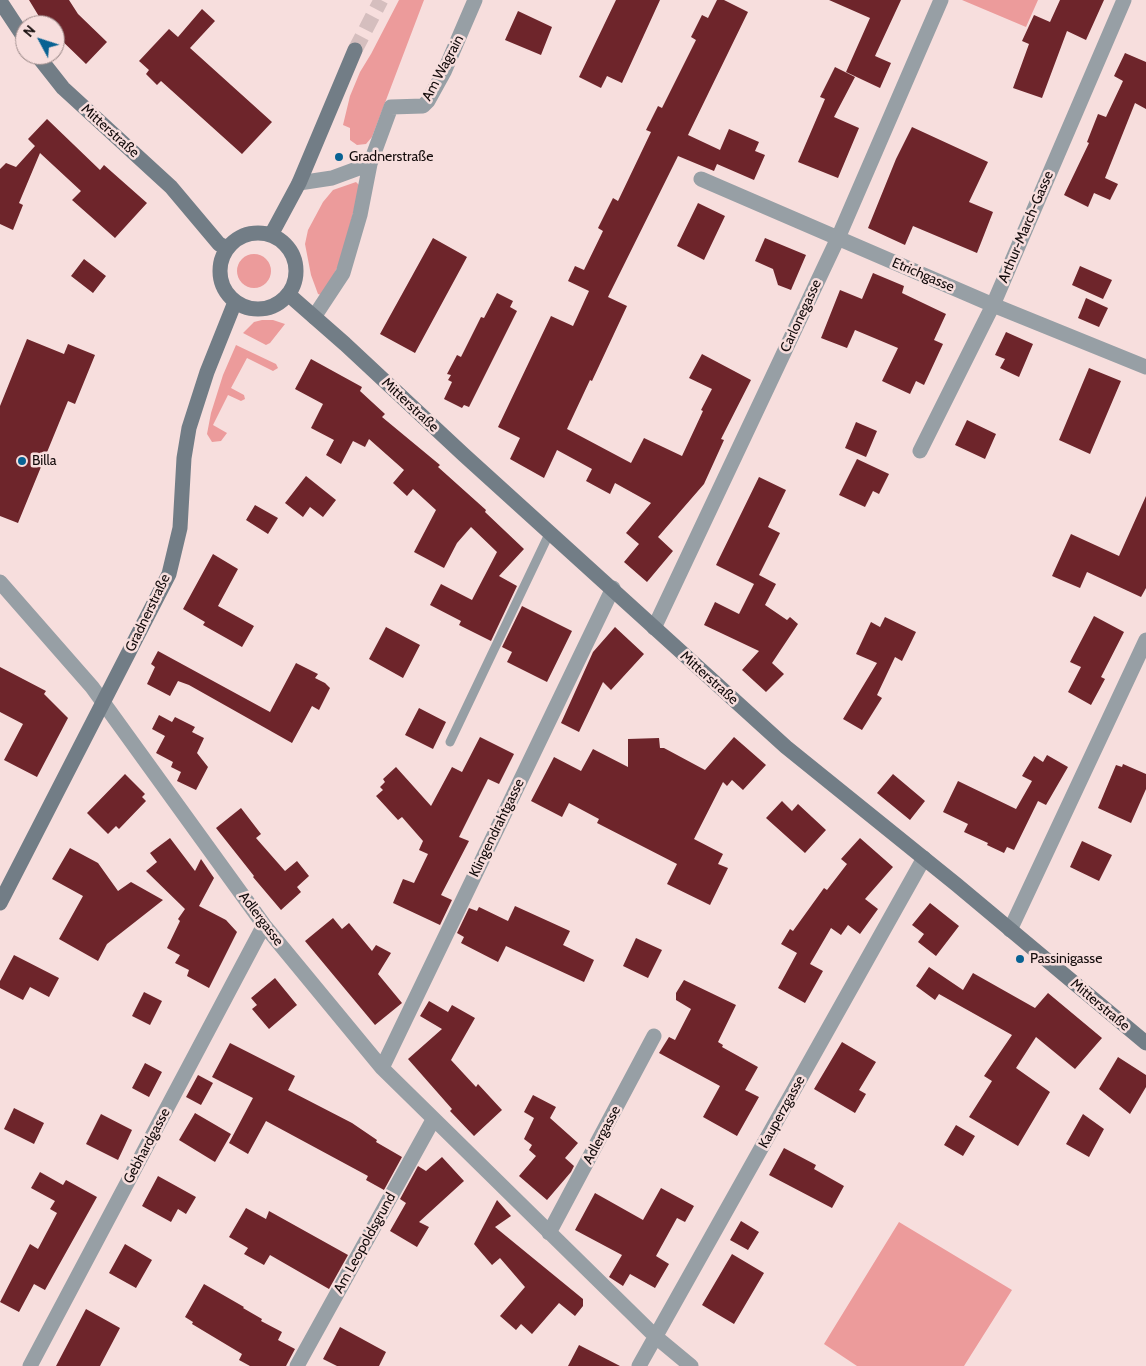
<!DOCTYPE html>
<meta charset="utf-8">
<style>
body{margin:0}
#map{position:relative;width:1146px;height:1366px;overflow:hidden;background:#f7dedd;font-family:Cabin,sans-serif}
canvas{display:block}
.north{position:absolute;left:15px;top:15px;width:50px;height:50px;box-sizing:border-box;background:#f7dedd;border:1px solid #9c8a89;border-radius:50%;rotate:310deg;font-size:14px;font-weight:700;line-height:20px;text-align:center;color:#130b0b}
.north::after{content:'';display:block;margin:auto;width:18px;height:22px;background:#086293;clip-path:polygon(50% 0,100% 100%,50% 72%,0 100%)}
</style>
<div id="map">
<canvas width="1146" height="1366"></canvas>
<div class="north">N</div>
</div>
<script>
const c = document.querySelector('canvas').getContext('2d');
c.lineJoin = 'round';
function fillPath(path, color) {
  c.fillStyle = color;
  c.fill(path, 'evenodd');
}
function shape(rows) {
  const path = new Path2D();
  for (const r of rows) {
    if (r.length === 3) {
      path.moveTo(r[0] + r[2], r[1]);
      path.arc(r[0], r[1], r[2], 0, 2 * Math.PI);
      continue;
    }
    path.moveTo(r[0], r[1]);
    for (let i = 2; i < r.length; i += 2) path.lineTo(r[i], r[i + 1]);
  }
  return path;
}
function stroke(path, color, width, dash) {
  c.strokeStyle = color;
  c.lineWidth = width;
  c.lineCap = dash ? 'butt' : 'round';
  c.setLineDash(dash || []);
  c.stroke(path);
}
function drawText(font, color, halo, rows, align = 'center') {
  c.font = font + ' Cabin,sans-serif';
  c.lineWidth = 5;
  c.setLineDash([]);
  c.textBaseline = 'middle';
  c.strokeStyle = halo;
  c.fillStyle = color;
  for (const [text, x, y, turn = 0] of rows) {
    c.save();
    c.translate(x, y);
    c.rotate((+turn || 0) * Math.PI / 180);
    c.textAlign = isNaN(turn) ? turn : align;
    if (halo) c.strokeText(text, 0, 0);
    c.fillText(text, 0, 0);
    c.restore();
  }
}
const green = shape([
 [399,0,424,0,372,137,366,144,357,145,350,140,350,128,343,125,350,96,360,72,371,54],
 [962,0,1038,0,1026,27],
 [356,182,360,186,341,260,329,284,321,295,318,294,311,275,305,244,308,230,323,202,333,190],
 [254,271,17],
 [262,320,273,320,285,324,270,343,266,345,243,333,254,322],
 [236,345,276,364,278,368,273,371,247,358,231,388,244,395,245,399,241,401,228,395,213,425,227,433,221,441,212,442,207,434,211,413,223,375],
 [899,1222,1012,1290,964,1366,857,1366,824,1344]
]);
const building = shape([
 [29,0,69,0,78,14,107,42,86,64,55,34,55,25,45,25,43,23],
 [616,0,660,0,622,83,607,76,601,88,579,77],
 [717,0,724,0,748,12,688,135,720,150,729,129,759,142,755,151,765,155,754,180,717,164,714,171,678,156,608,297,627,306,592,381,590,380,567,429,631,463,644,438,682,456,703,411,701,410,712,389,689,378,702,354,751,380,721,439,724,440,704,484,658,537,673,551,647,582,624,562,639,544,626,533,651,503,615,483,610,494,586,481,592,469,557,450,544,478,510,459,520,438,498,427,551,316,573,326,589,291,568,281,575,266,584,270,603,231,598,228,613,198,618,201,651,132,646,130,658,106,662,108,696,40,691,37,702,15,708,18],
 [829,0,901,0,875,56,891,63,880,88,846,72,870,18],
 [1060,0,1104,0,1086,40,1067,31,1042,98,1013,88,1029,44,1022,41,1034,15,1050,22],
 [202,9,215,21,190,48,272,122,242,154,161,81,157,85,146,74,149,70,139,61,169,29,178,37],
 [518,11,552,27,541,55,505,40],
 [1125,53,1146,62,1146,109,1135,103,1105,178,1118,184,1110,200,1094,193,1088,207,1064,195,1089,143,1087,142,1098,114,1106,117,1123,81,1114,76],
 [835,67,855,77,834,117,859,128,838,178,798,162,825,99,820,97],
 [47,119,100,170,104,165,147,203,115,238,72,200,81,191,40,153,19,203,23,205,13,230,0,224,0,169,6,163,16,167,35,146,28,139],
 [912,127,988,162,969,202,993,212,977,253,913,226,905,245,868,228,896,159],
 [698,203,725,216,704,260,677,246],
 [433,238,467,257,415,353,380,334],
 [765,238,806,255,791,290,778,285,773,269,755,261],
 [84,259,106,276,93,293,71,276],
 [1080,266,1112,280,1103,299,1072,285],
 [873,273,904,286,902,293,946,314,934,340,943,344,924,385,916,381,910,394,882,381,898,348,855,330,847,348,821,338,840,290,862,299],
 [497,293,513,301,510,307,517,311,469,407,464,405,462,408,444,399,452,382,448,380,451,375,447,374,457,355,461,357,481,317,484,318],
 [1086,298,1108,308,1099,327,1078,318],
 [1006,332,1033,344,1019,377,1000,368,1005,359,995,355],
 [27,339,64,354,68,344,95,355,75,404,68,401,18,523,0,516,0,406],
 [311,359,362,387,360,391,385,414,382,417,440,465,438,467,486,510,485,512,524,549,499,576,517,586,491,641,459,625,461,621,430,605,441,584,472,600,497,552,471,527,457,543,444,568,414,552,436,510,413,489,407,496,393,483,404,470,369,439,365,447,353,441,341,464,326,455,334,440,311,428,323,404,295,389],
 [1089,368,1121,381,1090,454,1059,440],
 [967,420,996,434,985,459,955,445],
 [856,422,877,431,866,457,845,448],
 [857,459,889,474,879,494,873,491,865,507,839,495],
 [306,476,336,500,323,517,310,507,303,517,285,503],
 [759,477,786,490,768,527,780,533,759,575,776,584,765,605,787,620,790,617,798,624,772,663,784,674,766,692,742,670,759,651,704,625,715,602,739,614,754,584,716,565],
 [1146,496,1146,588,1141,597,1087,572,1080,588,1052,576,1071,534,1119,556],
 [255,505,278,518,268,534,246,520],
 [213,554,238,569,218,606,254,626,242,647,203,625,205,622,183,609],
 [522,606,572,631,547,682,507,662,512,652,502,647],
 [1094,616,1124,632,1101,677,1105,679,1091,705,1068,692,1081,667,1070,662],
 [885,617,916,632,902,661,895,657,877,695,882,698,862,730,843,719,877,663,856,654,871,622,880,627],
 [386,627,420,645,403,678,369,659],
 [615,627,644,654,611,690,603,682,579,732,561,723,593,652],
 [158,651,270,712,296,663,318,674,315,678,325,683,330,688,319,710,312,706,292,743,189,685,178,681,170,696,147,684,155,667,151,664],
 [0,667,46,691,44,694,68,718,37,777,4,760,23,724,0,712],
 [419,708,446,722,433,749,405,735],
 [159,715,172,722,175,717,195,727,192,732,204,738,197,753,208,767,196,790,177,781,181,772,171,767,173,762,156,753,165,736,152,729],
 [480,737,514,754,499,784,488,779,459,837,469,841,441,895,452,900,440,925,393,903,403,879,414,883,428,854,419,850,423,841,402,817,398,820,376,796,383,790,380,787,385,782,383,779,396,767,431,806,452,767,462,772],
 [734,737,766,765,743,790,732,780,727,786,723,782,694,839,723,854,718,864,728,868,710,905,667,884,677,864,597,823,599,819,569,803,562,817,531,801,554,757,581,771,593,749,628,767,628,739,659,738,660,748,664,748,705,770],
 [1047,755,1068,767,1046,805,1038,801,1014,850,1007,847,1004,853,987,845,988,843,964,832,968,824,943,812,958,781,1016,809,1032,781,1022,776,1034,756,1043,762],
 [1123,764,1146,774,1146,789,1131,823,1098,808,1116,765,1122,767],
 [125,774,145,794,142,797,146,801,119,829,116,826,108,834,87,813],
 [893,774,925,801,910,820,877,793],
 [782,801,792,811,798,804,826,830,805,853,766,818],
 [241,808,261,834,256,838,285,871,297,861,309,876,297,887,301,892,281,910,253,877,254,876,216,828],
 [170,838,195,871,201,859,214,878,199,906,226,920,237,932,209,988,187,976,189,970,175,963,180,955,167,948,180,921,178,919,185,909,146,871,157,862,150,853],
 [860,838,893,867,865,899,878,909,860,934,848,925,841,935,831,928,810,964,823,971,805,1003,778,988,797,953,781,944,790,929,793,931,824,888,827,890,847,864,841,859],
 [1082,841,1112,855,1099,881,1070,867],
 [70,848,98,863,118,891,131,882,163,900,107,944,98,961,59,939,83,896,52,879],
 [930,903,959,926,936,956,918,942,924,934,912,925],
 [515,906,570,931,563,945,594,960,584,982,506,946,498,962,461,943,464,937,457,933,469,908,477,911,479,907,508,921],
 [333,918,342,929,349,923,372,951,376,945,391,953,378,974,402,1003,375,1025,305,941],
 [636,938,662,950,648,978,623,966],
 [14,955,59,978,49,997,30,987,23,1000,0,988,0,981],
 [929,967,963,990,973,973,1035,1008,1048,993,1102,1038,1075,1069,1036,1037,1016,1068,1050,1092,1018,1146,969,1117,992,1081,984,1076,1012,1035,939,994,935,1000,916,986],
 [275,978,297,1005,269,1029,252,1009,257,1005,251,998],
 [684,980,736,1005,718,1042,723,1045,722,1047,758,1067,745,1090,759,1097,737,1136,703,1117,720,1086,659,1053,669,1037,675,1040,691,1009,676,1000,676,993],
 [144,992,162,1001,150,1025,132,1016],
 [429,1001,448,1012,452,1005,475,1018,451,1060,476,1087,478,1084,502,1110,474,1136,450,1111,452,1109,408,1059,442,1029,420,1016],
 [842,1042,876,1062,859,1090,866,1094,855,1113,814,1089],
 [230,1043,295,1076,288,1090,352,1123,377,1140,376,1142,402,1157,384,1190,366,1180,368,1176,266,1121,248,1154,229,1143,253,1098,212,1077],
 [1118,1057,1146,1075,1146,1087,1130,1114,1099,1089],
 [145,1063,162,1072,149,1097,132,1088],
 [198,1075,213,1083,201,1105,186,1097],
 [533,1095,556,1107,550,1118,578,1143,565,1158,574,1166,571,1172,547,1200,519,1176,536,1156,529,1150,532,1145,524,1139,534,1118,524,1112],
 [14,1108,44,1123,34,1144,4,1129],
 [195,1113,231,1134,215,1162,179,1140],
 [101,1114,132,1130,118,1160,86,1144],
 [1083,1114,1104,1129,1089,1157,1066,1144],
 [956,1125,975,1136,963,1156,944,1145],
 [784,1148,816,1165,814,1169,844,1186,832,1208,769,1175],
 [442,1157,464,1181,419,1222,429,1227,417,1247,390,1231,406,1203,400,1199,418,1166,426,1171],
 [40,1172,63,1185,66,1180,97,1197,45,1290,34,1284,19,1312,0,1302,30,1244,38,1249,57,1213,50,1209,55,1201,31,1188],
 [158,1176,196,1197,186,1214,178,1209,171,1222,142,1206],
 [661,1188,694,1206,685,1222,677,1218,656,1256,669,1264,655,1288,630,1274,623,1286,609,1277,622,1255,575,1230,595,1193,643,1220],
 [497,1200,511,1216,495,1227,583,1299,583,1306,575,1316,559,1303,532,1334,521,1324,516,1330,500,1316,525,1287,500,1258,492,1265,474,1244],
 [246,1208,266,1219,269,1211,348,1255,329,1289,270,1255,264,1265,244,1254,248,1248,229,1237],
 [741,1221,759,1232,748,1250,730,1240],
 [125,1244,152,1260,136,1288,109,1273],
 [732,1254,764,1273,734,1324,702,1305],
 [204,1284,244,1307,243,1308,262,1319,261,1321,282,1332,278,1340,295,1349,286,1366,250,1366,239,1360,242,1354,192,1324,193,1322,185,1317],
 [86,1309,120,1328,100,1366,56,1366],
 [340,1327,386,1352,379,1366,337,1366,323,1359],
 [579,1345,620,1366,568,1366]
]);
const secondaryTunnel = shape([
 [355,50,381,0]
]);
const lane = shape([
 [450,742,550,532]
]);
const street = shape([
 [701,179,993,305,1146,367],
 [299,183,332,178,370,164],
 [314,317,343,273,360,215,370,164,391,107,423,106,428,101,444,72,475,0],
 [920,451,993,305,1124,0],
 [0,582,92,687,264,925,382,1068,656,1337,691,1366],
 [654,628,838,238,941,0],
 [1010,930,1146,640],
 [382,1068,613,588],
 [549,1233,654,1036],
 [30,1366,264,925],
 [297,1366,433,1120],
 [639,1366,924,858]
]);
const secondary = shape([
 [0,1,25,39],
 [37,55,63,88,171,187,219,244,227,248],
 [258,271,38],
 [271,235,299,183,355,50],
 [288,294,345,344,464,455,786,747,957,885,1146,1043],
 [0,903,169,574,180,528,184,458,189,428,207,372,235,302]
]);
const markers = [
 [339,157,5,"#086293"],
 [22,461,5,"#086293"],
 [1020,959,5,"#086293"]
];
const streetNames = [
 ["Am Wagrain",443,68,-62],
 ["Mitterstraße",110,131,42],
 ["Arthur-March-Gasse",1026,227,-67],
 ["Etrichgasse",923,275,23],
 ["Carlonegasse",801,316,-65],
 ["Mitterstraße",410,405,43],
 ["Gradnerstraße",148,613,-64],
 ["Mitterstraße",709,678,42],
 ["Klingendrahtgasse",497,828,-64],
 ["Adlergasse",261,919,53],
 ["Mitterstraße",1100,1005,40],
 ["Kauperzgasse",782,1112,-61],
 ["Adlergasse",602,1135,-62],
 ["Gebhardgasse",147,1146,-62],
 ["Am Leopoldsgrund",365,1243,-61]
];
const poiNames = [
 ["Gradnerstraße",349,157],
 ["Billa",32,461],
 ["Passinigasse",1030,959]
];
fillPath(green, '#ec9b9b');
fillPath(building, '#6e252b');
stroke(secondaryTunnel, '#d5bebe', 15, [15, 8]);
stroke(lane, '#979fa5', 9);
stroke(street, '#979fa5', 15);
stroke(secondary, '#727d86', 15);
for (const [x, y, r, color] of markers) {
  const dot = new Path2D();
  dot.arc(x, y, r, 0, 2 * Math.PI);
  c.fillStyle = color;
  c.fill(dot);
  stroke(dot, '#f7dedd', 2);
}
drawText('14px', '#130b0b', '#f7dedd', streetNames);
drawText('14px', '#130b0b', '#f7dedd', poiNames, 'left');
</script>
